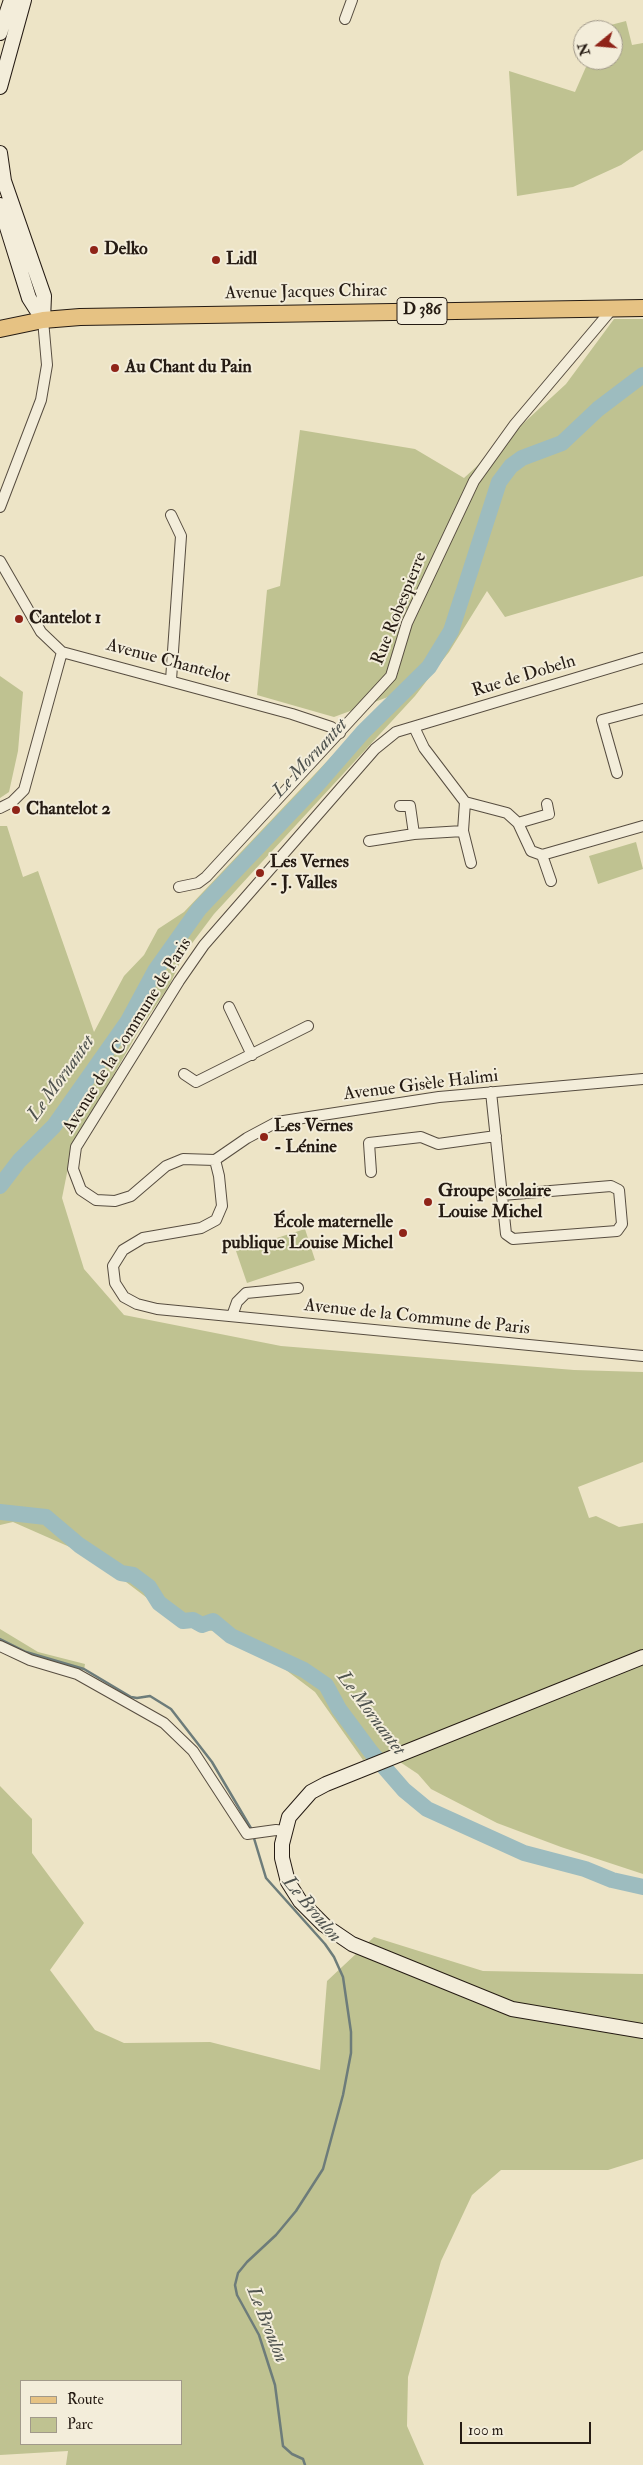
<!DOCTYPE html>
<meta charset="utf-8">
<style>
body{margin:0}
#map{position:relative;width:643px;height:2465px;overflow:hidden;background:#ede4c6;font-family:"IM FELL Double Pica",serif}
canvas{display:block}
.legend{position:absolute;left:20px;top:2380px;width:162px;height:65px;box-sizing:border-box;background:#f3edda;border:1px solid #a1998a;margin:0;padding:6px 9px;list-style:none;font-size:15px;color:#251b13}
.legend li{display:flex;align-items:center;gap:10px;height:25px}
.legend b{width:25px;border:1px solid #a1998a}
.north{position:absolute;left:573px;top:20px;width:50px;height:50px;box-sizing:border-box;background:#f3edda;border:1px solid #a1998a;border-radius:50%;rotate:253deg;font-size:14px;font-weight:700;line-height:20px;text-align:center;color:#251b13}
.north::after{content:'';display:block;margin:auto;width:18px;height:22px;background:#8f2418;clip-path:polygon(50% 0,100% 100%,50% 72%,0 100%)}
.scale{position:absolute;left:460px;top:2422px;width:131px;height:22px;box-sizing:border-box;border:2px solid #251b13;border-top:0;padding-left:6px;font-size:15px;line-height:18px;white-space:nowrap;color:#251b13;-webkit-text-stroke:4px #f3edda;paint-order:stroke}
</style>
<div id="map">
<canvas width="643" height="2465"></canvas>
<ul class="legend">
<li><b style="height:6px;background:#e6c283"></b>Route</li>
<li><b style="height:14px;background:#bfc291"></b>Parc</li>
</ul>
<div class="north">N</div>
<div class="scale">100 m</div>
</div>
<script>
const c = document.querySelector('canvas').getContext('2d');
c.lineJoin = 'round';
function fillPath(path, color) {
  c.fillStyle = color;
  c.fill(path, 'evenodd');
}
function shape(rows) {
  const path = new Path2D();
  for (const r of rows) {
    path.moveTo(r[0], r[1]);
    for (let i = 2; i < r.length; i += 2) path.lineTo(r[i], r[i + 1]);
  }
  return path;
}
function stroke(path, color, width, dash) {
  c.strokeStyle = color;
  c.lineWidth = width;
  c.lineCap = dash ? 'butt' : 'round';
  c.setLineDash(dash || []);
  c.stroke(path);
}
function drawText(font, color, halo, rows, align = 'center') {
  c.font = font + ' "IM FELL Double Pica",serif';
  c.lineWidth = 4;
  c.setLineDash([]);
  c.textBaseline = 'middle';
  c.strokeStyle = halo;
  c.fillStyle = color;
  for (const [text, x, y, turn = 0] of rows) {
    c.save();
    c.translate(x, y);
    c.rotate((+turn || 0) * Math.PI / 180);
    c.textAlign = isNaN(turn) ? turn : align;
    if (halo) c.strokeText(text, 0, 0);
    c.fillText(text, 0, 0);
    c.restore();
  }
}
const green = shape([
 [626,21,632,45,643,43,643,150,621,165,573,187,517,196,509,71,575,92,589,60,613,60,613,30,601,30,603,27],
 [614,319,643,319,643,576,505,617,487,591,449,652,415,696,214,914,184,954,169,986,138,1032,72,1148,62,1198,84,1269,124,1315,281,1346,574,1370,643,1372,643,1462,578,1487,589,1518,596,1516,619,1527,643,1523,643,1658,363,1760,315,1692,278,1664,214,1631,203,1630,176,1620,105,1566,72,1548,13,1522,0,1525,0,826,7,826,23,877,38,871,94,1032,124,976,144,955,158,929,184,912,388,697,334,717,257,695,267,590,280,586,300,430,415,449,464,478,566,384],
 [0,676,23,692,18,751,9,792,0,798],
 [636,842,643,869,598,884,589,856],
 [305,1229,315,1260,247,1283,236,1251],
 [0,1629,38,1652,85,1664,84,1670,30,1657,0,1642],
 [643,1663,643,1874,561,1847,497,1823,431,1789,418,1774,397,1760,582,1690],
 [0,1786,32,1819,32,1853,84,1923,50,1970,95,2030,124,2043,210,2042,320,2070,327,1981,374,1937,483,1971,643,1974,643,2159,608,2170,501,2170,472,2195,441,2261,408,2377,407,2426,424,2465,66,2465,68,2451,0,2455],
 [21,2381,181,2381,181,2444,21,2444]
]);
const stream = shape([
 [0,1639,26,1652,84,1669,131,1697,137,1698,150,1696,171,1709,212,1762,252,1830],
 [253,1835,266,1878,325,1944,334,1957,343,1977,351,2032,351,2053,343,2095,323,2169,296,2211,276,2235,247,2262,238,2273,235,2285,237,2295,259,2335,275,2385,283,2446,292,2454,303,2459,305,2465]
]);
const river = shape([
 [0,1186,19,1161,54,1126,128,1021,155,971,199,909,316,786,363,732,429,667,451,631,499,482,511,466,522,458,562,443,598,409,643,375],
 [0,1512,46,1517,79,1545,121,1573,133,1575,149,1587,159,1603,183,1621,193,1620,202,1625,213,1621,231,1636,304,1670,326,1685,339,1709,371,1752,404,1790,427,1809,524,1853,585,1869,612,1880,643,1887]
]);
const street = shape([
 [345,19,352,0],
 [0,507,41,400,47,365,43,320],
 [171,515,181,536,171,680],
 [0,561,41,632,62,652,292,714,331,727,340,733],
 [414,727,424,748,465,802,507,813,518,823,531,851,542,855,643,826],
 [617,773,602,720,643,709],
 [465,802,463,831,471,863],
 [400,806,410,806,414,834],
 [0,808,12,802,24,790,62,652],
 [518,823,549,814,547,804],
 [369,841,414,834,463,831],
 [542,855,551,881],
 [179,887,198,883,206,877,391,676,407,623,474,481,515,424,613,308],
 [229,1007,252,1055],
 [184,1074,196,1082,308,1026],
 [491,1092,506,1234,513,1239,617,1231,622,1224,619,1190,611,1186,502,1195],
 [215,1160,183,1159,166,1166,131,1196,115,1201,96,1200,81,1190,73,1169,76,1147,179,981,204,945,375,749,396,732,643,658],
 [215,1160,219,1176,222,1206,216,1220,201,1228,143,1238,123,1250,113,1266,115,1283,124,1297,137,1304,157,1309,643,1356],
 [215,1160,247,1138,277,1122,439,1097,643,1079],
 [371,1172,369,1143,421,1137,438,1144,496,1136],
 [232,1316,237,1302,246,1293,298,1288],
 [0,1646,30,1660,77,1674,164,1723,193,1751,247,1834,276,1830,285,1831]
]);
const secondary = shape([
 [0,33,11,0],
 [0,87,24,0],
 [0,153,4,181,44,296,43,320],
 [0,205,29,298,43,320],
 [643,1657,326,1784,311,1792,289,1817,282,1844,282,1858,288,1882,300,1901,324,1925,352,1944,512,2009,643,2031]
]);
const primary = shape([
 [0,329,43,320,80,317,643,308]
]);
const markers = [
 [94,250,5,"#8f2418"],
 [216,260,5,"#8f2418"],
 [115,368,5,"#8f2418"],
 [19,619,5,"#8f2418"],
 [16,810,5,"#8f2418"],
 [260,873,5,"#8f2418"],
 [264,1137,5,"#8f2418"],
 [428,1202,5,"#8f2418"],
 [403,1233,5,"#8f2418"]
];
const shields = [
 [422,311,50]
];
const shieldNames = [
 ["D 386",422,311]
];
const poiNames = [
 ["Delko",104,250],
 ["Lidl",226,260],
 ["Au Chant du Pain",125,368],
 ["Cantelot 1",29,619],
 ["Chantelot 2",26,810],
 ["Les Vernes",270,863],
 ["- J. Valles",270,884],
 ["Les Vernes",274,1127],
 ["- Lénine",274,1148],
 ["Groupe scolaire",438,1192],
 ["Louise Michel",438,1213],
 ["École maternelle",393,1223,"right"],
 ["publique Louise Michel",393,1244,"right"]
];
const streetNames = [
 ["Avenue Jacques Chirac",306,293,-1],
 ["Rue Robespierre",400,609,-68],
 ["Avenue Chantelot",168,662,15],
 ["Rue de Dobeln",524,677,-17],
 ["Avenue de la Commune de Paris",128,1036,-58],
 ["Avenue Gisèle Halimi",421,1086,-7],
 ["Avenue de la Commune de Paris",417,1318,6]
];
const waterNames = [
 ["Le Mornantet",311,759,-47],
 ["Le Mornantet",62,1079,-54],
 ["Le Mornantet",370,1714,53],
 ["Le Broulon",311,1910,50],
 ["Le Broulon",266,2325,68]
];
fillPath(green, '#bfc291');
stroke(stream, '#6d7c7a', 2.5);
stroke(river, '#9dbcbf', 16);
stroke(street, '#574d40', 12);
stroke(secondary, '#251b13', 16);
stroke(primary, '#251b13', 18);
stroke(street, '#f3edda', 10);
stroke(secondary, '#f3edda', 14);
stroke(primary, '#e6c283', 16);
for (const [x, y, r, color] of markers) {
  const dot = new Path2D();
  dot.arc(x, y, r, 0, 2 * Math.PI);
  c.fillStyle = color;
  c.fill(dot);
  stroke(dot, '#f3edda', 2);
}
for (const [x, y, w] of shields) {
  const box = new Path2D();
  box.roundRect(x - w / 2, y - 13.5, w, 27, 4);
  c.fillStyle = '#f3edda';
  c.fill(box);
  stroke(box, '#251b13', 1);
}
drawText('bold 16px', '#251b13', null, shieldNames);
drawText('bold 18px', '#251b13', '#f3edda', poiNames, 'left');
drawText('18px', '#251b13', '#f3edda', streetNames);
drawText('italic 19px', '#4f534f', '#f3edda', waterNames);
</script>
